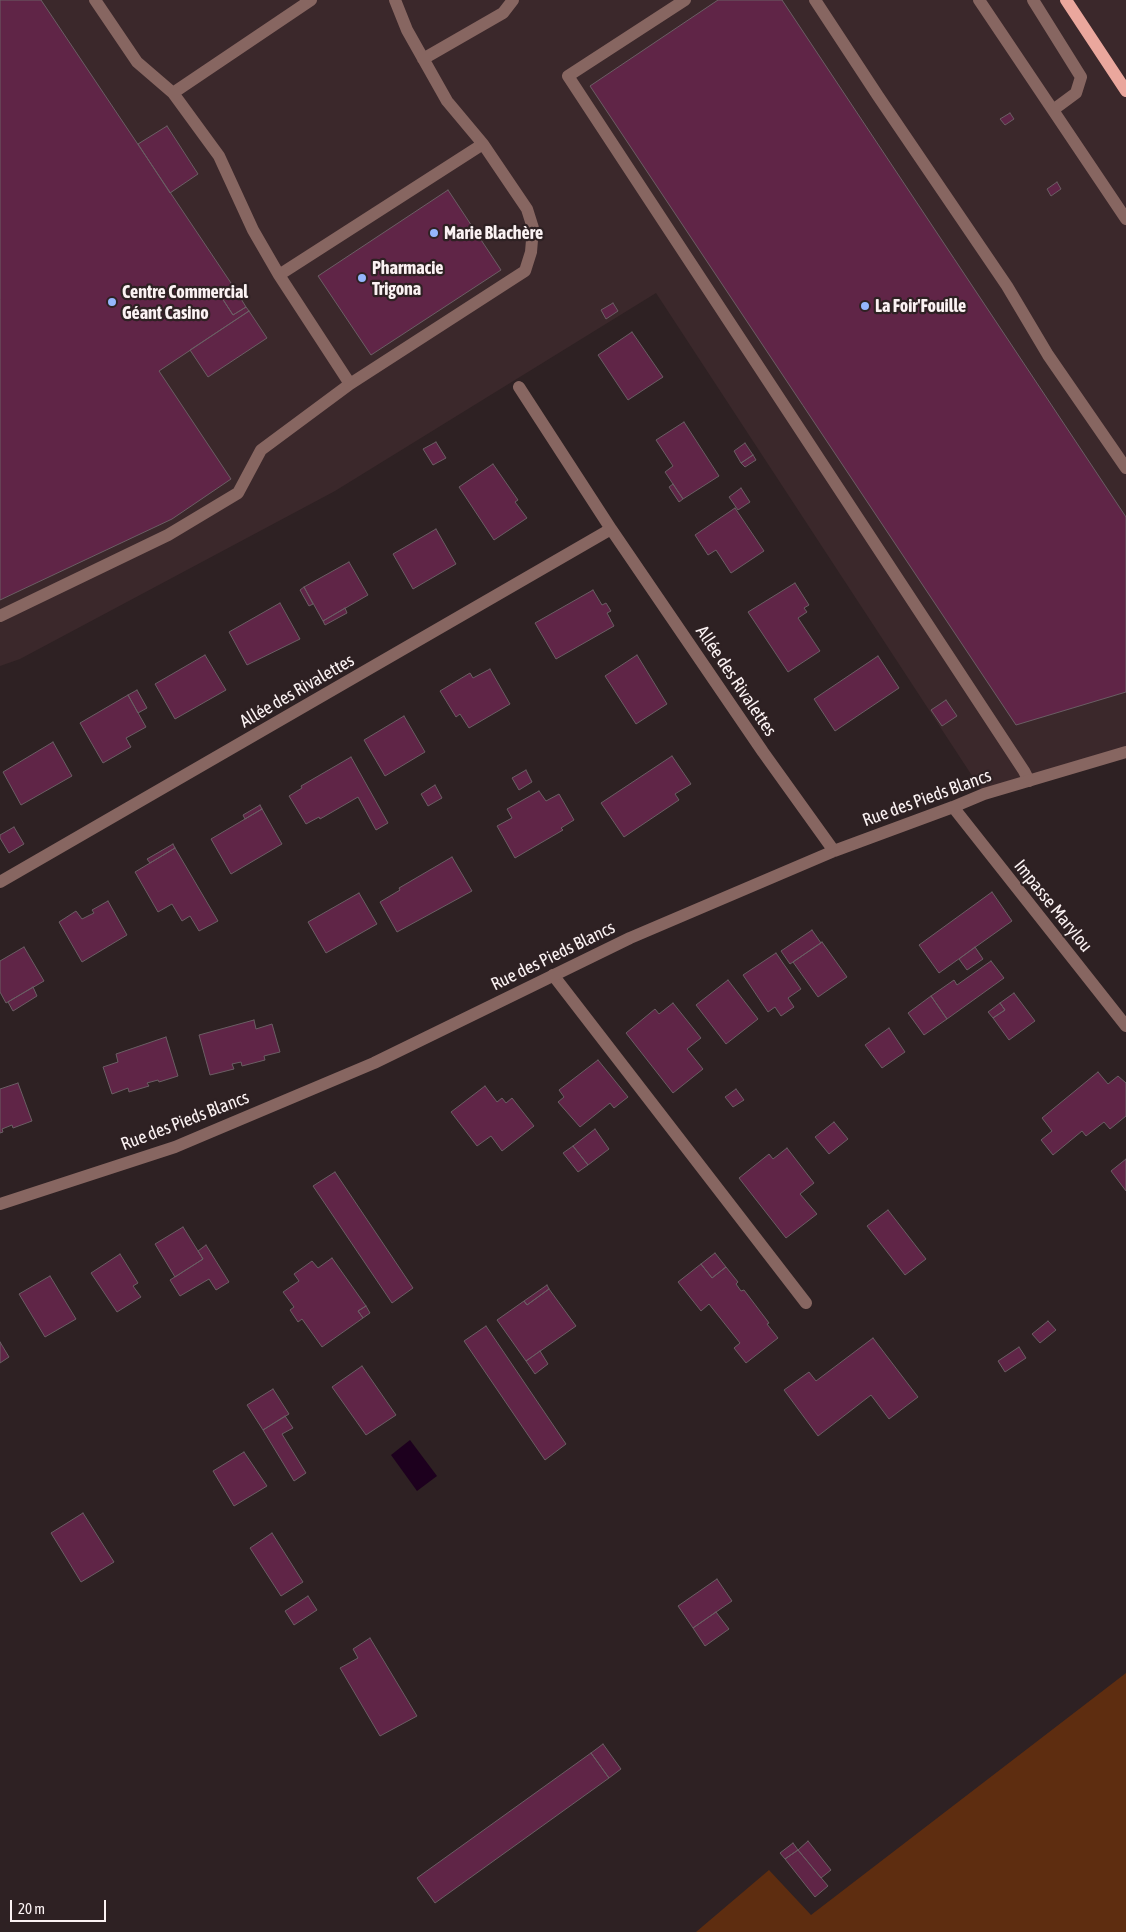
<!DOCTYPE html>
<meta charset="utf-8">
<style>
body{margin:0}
#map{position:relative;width:1126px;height:1932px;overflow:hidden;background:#2e2123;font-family:"Asap Condensed",sans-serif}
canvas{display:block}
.scale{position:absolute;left:10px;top:1900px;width:96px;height:22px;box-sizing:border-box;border:2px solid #fbf2f3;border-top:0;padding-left:6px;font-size:15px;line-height:18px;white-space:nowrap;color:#fbf2f3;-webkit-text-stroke:4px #2e2123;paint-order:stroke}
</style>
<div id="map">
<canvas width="1126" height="1932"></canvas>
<div class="scale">20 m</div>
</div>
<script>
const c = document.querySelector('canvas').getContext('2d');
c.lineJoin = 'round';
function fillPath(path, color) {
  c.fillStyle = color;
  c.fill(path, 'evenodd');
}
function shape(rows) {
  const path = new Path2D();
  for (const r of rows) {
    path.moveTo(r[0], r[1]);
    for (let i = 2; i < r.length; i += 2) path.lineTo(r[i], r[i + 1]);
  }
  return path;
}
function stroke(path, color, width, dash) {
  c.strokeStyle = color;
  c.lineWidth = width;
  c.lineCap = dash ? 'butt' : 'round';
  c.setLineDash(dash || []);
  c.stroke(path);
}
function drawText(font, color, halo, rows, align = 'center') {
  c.font = font + ' "Asap Condensed",sans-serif';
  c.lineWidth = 4.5;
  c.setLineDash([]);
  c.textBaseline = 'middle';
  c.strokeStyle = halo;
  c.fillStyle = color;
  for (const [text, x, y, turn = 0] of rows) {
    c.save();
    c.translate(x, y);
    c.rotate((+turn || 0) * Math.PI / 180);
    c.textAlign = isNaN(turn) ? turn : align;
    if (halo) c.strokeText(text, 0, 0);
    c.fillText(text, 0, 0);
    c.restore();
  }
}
const built = shape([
 [0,0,1126,0,1126,752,984,794,656,293,335,491,20,659,0,666]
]);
const green = shape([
 [1126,1673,1126,1932,696,1932,769,1870,811,1915]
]);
const water = shape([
 [410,1440,437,1476,417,1491,391,1455]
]);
const building = shape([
 [0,0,41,0,235,289,222,298,233,315,246,307,249,311,159,371,231,479,172,519,0,600,0,0],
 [718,0,782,0,1126,517,1126,692,1016,725,590,86,718,0],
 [1010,113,1014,119,1005,125,1000,119,1010,113],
 [167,126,198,174,170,193,138,144,167,126],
 [1057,182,1061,189,1051,196,1047,189,1057,182],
 [448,190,501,270,371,355,318,276,448,190],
 [235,289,246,307,233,315,222,298,235,289],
 [613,303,618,311,606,319,601,310,613,303],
 [249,311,267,338,208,377,190,350,249,311],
 [632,332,663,377,628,400,598,355,632,332],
 [684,422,719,476,683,499,665,472,673,466,656,440,684,422],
 [436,442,446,458,433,465,423,449,436,442],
 [745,443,753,455,741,463,734,451,745,443],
 [753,455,756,460,745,467,741,463,753,455],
 [493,464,518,500,515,502,527,518,494,540,459,487,493,464],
 [673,484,683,499,679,502,669,487,673,484],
 [741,488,750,502,738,510,729,497,741,488],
 [735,508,764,551,731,573,716,550,708,555,695,535,735,508],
 [436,529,456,564,413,589,393,554,436,529],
 [349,562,368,595,323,621,304,587,349,562],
 [795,583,809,605,804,608,807,612,798,618,820,651,788,672,748,612,795,583],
 [304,587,313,604,309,606,300,590,304,587],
 [593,590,602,605,606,603,611,611,607,613,614,626,556,659,535,623,593,590],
 [280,603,300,639,247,665,229,632,280,603],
 [345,608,347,613,325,625,323,621,345,608],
 [205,655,226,690,175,719,155,684,205,655],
 [637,655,667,704,636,724,605,676,637,655],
 [878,656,899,688,835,731,814,699,878,656],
 [490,669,510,704,469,728,460,714,456,717,440,691,470,673,473,678,490,669],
 [137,690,147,708,138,713,128,695,137,690],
 [128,695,146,727,126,738,131,747,103,763,80,723,128,695],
 [946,700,957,716,942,726,931,710,946,700],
 [404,716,425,752,385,776,364,740,404,716],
 [53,742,72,776,21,805,3,772,53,742],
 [672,756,691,784,675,794,679,800,624,837,601,803,672,756],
 [351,757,388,823,376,830,358,797,320,819,319,817,306,824,289,796,302,788,301,786,351,757],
 [526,770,532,782,519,790,512,778,526,770],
 [435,785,442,798,428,806,421,794,435,785],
 [539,791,546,801,559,794,574,820,561,828,563,830,515,858,497,826,512,818,507,809,539,791],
 [260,805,262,809,245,819,243,815,260,805],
 [262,809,282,844,231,874,211,839,262,809],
 [14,827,24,844,9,853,0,838,0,835,14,827],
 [173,844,175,848,150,863,147,859,173,844],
 [175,848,218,921,199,931,190,916,182,921,172,904,158,912,135,872,175,848],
 [452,857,472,891,397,932,380,902,400,890,399,888,452,857],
 [992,892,1012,921,939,973,919,945,992,892],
 [359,893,377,924,326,953,308,922,359,893],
 [108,901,127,935,82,962,59,922,76,911,82,919,94,913,92,910,108,901],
 [812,930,821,943,790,964,781,951,812,930],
 [822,942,847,977,818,997,793,962,822,942],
 [24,947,44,981,6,1003,0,992,0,961,24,947],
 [975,947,983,959,967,970,959,959,975,947],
 [776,953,801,989,788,998,794,1007,781,1016,775,1007,768,1012,743,975,776,953],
 [991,961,1004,978,947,1019,931,996,954,980,957,985,991,961],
 [728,980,758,1019,726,1044,696,1005,728,980],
 [33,987,37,996,13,1011,8,1002,33,987],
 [1014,993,1035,1021,1009,1040,993,1018,1005,1010,1000,1003,1014,993],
 [931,996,947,1019,924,1035,908,1013,931,996],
 [673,1003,701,1038,687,1049,703,1069,673,1093,626,1033,655,1009,659,1014,673,1003],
 [1000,1003,1005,1010,993,1018,988,1012,1000,1003],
 [254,1020,256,1029,272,1024,280,1052,264,1056,265,1060,242,1066,241,1062,232,1064,234,1069,210,1075,199,1035,254,1020],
 [889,1028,905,1052,882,1068,865,1045,889,1028],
 [166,1037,178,1076,159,1082,158,1080,147,1083,149,1086,129,1092,128,1088,112,1094,103,1067,118,1062,116,1054,166,1037],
 [598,1060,628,1097,614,1108,610,1103,580,1127,558,1102,564,1097,559,1090,598,1060],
 [1098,1072,1108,1084,1118,1076,1126,1083,1126,1116,1110,1129,1104,1122,1086,1136,1082,1131,1053,1155,1041,1140,1052,1131,1042,1118,1098,1072],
 [18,1083,32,1121,13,1128,12,1125,2,1129,3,1132,0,1133,0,1089,18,1083],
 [485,1086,497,1102,502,1098,506,1103,512,1098,534,1126,502,1151,491,1136,477,1146,451,1112,485,1086],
 [736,1089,744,1100,733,1107,725,1097,736,1089],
 [834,1122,848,1139,829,1154,815,1137,834,1122],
 [595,1129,609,1149,588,1165,573,1146,595,1129],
 [573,1146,588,1165,578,1172,563,1153,573,1146],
 [787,1148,814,1183,800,1194,817,1214,786,1238,739,1178,769,1154,773,1159,787,1148],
 [1126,1159,1126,1191,1111,1171,1126,1159],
 [335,1172,413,1288,392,1303,313,1186,335,1172],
 [888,1210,926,1259,905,1275,867,1226,888,1210],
 [183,1227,203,1259,175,1277,155,1244,183,1227],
 [206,1245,229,1282,216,1290,209,1279,180,1296,170,1280,203,1259,198,1251,206,1245],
 [715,1253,726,1267,712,1278,701,1264,715,1253],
 [120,1254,138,1283,133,1286,141,1297,117,1312,91,1273,120,1254],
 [332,1258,366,1306,358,1311,363,1318,322,1347,302,1319,298,1322,290,1310,294,1307,283,1292,299,1281,294,1274,312,1261,318,1268,332,1258],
 [701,1264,712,1278,726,1267,738,1282,736,1284,741,1291,744,1290,769,1323,767,1324,778,1338,746,1363,734,1348,740,1343,709,1304,701,1311,678,1282,701,1264],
 [50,1276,76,1319,45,1337,19,1294,50,1276],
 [547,1285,549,1289,527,1305,524,1301,547,1285],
 [549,1289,576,1326,526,1361,497,1320,524,1301,527,1305,549,1289],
 [366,1306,370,1313,363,1318,358,1311,366,1306],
 [1048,1321,1056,1330,1040,1343,1032,1334,1048,1321],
 [486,1326,566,1444,545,1460,464,1341,486,1326],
 [873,1338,918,1397,889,1419,871,1395,818,1436,784,1390,809,1372,816,1381,873,1338],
 [0,1342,9,1357,0,1363,0,1342],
 [1019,1347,1026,1358,1005,1372,998,1361,1019,1347],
 [540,1351,548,1364,535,1374,526,1361,540,1351],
 [362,1366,396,1415,366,1435,332,1387,362,1366],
 [273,1389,289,1414,263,1430,247,1405,273,1389],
 [285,1416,293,1428,282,1434,306,1473,294,1481,263,1430,285,1416],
 [244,1452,267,1486,234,1506,213,1471,244,1452],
 [83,1513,114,1562,81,1582,51,1533,83,1513],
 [272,1533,303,1582,281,1596,250,1548,272,1533],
 [717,1579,732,1601,693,1628,678,1606,717,1579],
 [308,1596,317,1610,294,1625,285,1611,308,1596],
 [716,1612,729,1629,705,1646,693,1628,716,1612],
 [370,1638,417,1716,380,1736,340,1668,358,1658,353,1649,370,1638],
 [603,1744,621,1769,609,1778,591,1753,603,1744],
 [591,1753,609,1778,435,1903,417,1878,591,1753],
 [808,1841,831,1870,821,1878,798,1850,808,1841],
 [793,1843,798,1850,785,1859,780,1853,793,1843],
 [798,1850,828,1886,815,1897,785,1859,798,1850]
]);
const service = shape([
 [685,0,568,76,1024,771,1029,781],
 [815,0,878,96,1007,286,1048,355,1126,468],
 [979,0,1126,219],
 [1033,0,1081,77,1076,93,1053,110],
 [423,59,503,13,513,0],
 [173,93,311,0],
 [279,275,483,144],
 [350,384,525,271,531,252,533,228,527,209,483,144,447,101,407,30,395,0],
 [0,616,168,535,238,493,261,450,350,384,279,275,253,230,219,156,173,93,137,62,95,0],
 [553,975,806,1303]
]);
const minor = shape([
 [519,387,611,529],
 [953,807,1126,1026],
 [0,882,611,529,763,752,834,851],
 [0,1204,175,1147,201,1136,374,1063,630,938,834,851,953,807,984,794,1126,752]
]);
const primary = shape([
 [1066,0,1126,91]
]);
const markers = [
 [434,233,5,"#95b6fd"],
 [362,278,5,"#95b6fd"],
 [112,302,5,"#95b6fd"],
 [865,306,5,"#95b6fd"]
];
const poiNames = [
 ["Marie Blachère",444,233],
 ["Pharmacie",372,268],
 ["Trigona",372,289],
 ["Centre Commercial",122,292],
 ["Géant Casino",122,313],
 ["La Foir'Fouille",875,306]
];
const streetNames = [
 ["Allée des Rivalettes",736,681,56],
 ["Allée des Rivalettes",297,691,-30],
 ["Rue des Pieds Blancs",927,798,-20],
 ["Impasse Marylou",1053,906,51],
 ["Rue des Pieds Blancs",553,956,-26],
 ["Rue des Pieds Blancs",185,1121,-21]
];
fillPath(built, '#3b282b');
fillPath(green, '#5e2d10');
fillPath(water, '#1d001e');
fillPath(building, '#602547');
stroke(building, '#6b5e64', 1);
stroke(service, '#876661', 12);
stroke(minor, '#876661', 12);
stroke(primary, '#eaa79d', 12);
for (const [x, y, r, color] of markers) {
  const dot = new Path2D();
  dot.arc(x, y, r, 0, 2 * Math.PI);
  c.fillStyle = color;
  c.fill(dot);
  stroke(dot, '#2e2123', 2);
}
drawText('bold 18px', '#fbf2f3', '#2e2123', poiNames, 'left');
drawText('18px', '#fbf2f3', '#2e2123', streetNames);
</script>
